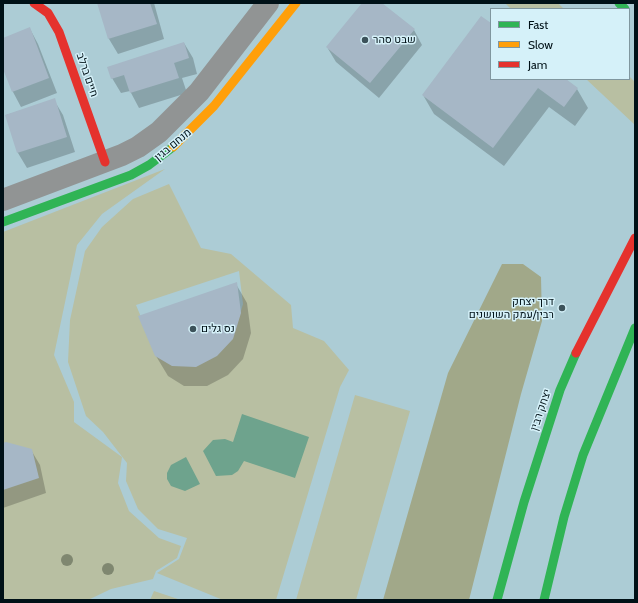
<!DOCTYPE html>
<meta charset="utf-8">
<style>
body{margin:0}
#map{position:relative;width:638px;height:603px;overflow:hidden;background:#acccd5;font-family:Cabin,sans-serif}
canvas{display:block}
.frame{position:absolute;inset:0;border:4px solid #001117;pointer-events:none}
.legend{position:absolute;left:490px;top:8px;width:140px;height:72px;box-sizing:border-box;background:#d5f1f9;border:1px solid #80979f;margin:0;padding:5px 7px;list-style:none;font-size:12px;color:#001117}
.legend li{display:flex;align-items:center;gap:8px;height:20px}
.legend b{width:20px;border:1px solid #80979f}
</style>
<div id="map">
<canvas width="638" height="603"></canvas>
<div class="frame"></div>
<ul class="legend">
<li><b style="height:5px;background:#30b455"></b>Fast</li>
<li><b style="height:5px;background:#ff9f0a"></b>Slow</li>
<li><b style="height:5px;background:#e5322d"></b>Jam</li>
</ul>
</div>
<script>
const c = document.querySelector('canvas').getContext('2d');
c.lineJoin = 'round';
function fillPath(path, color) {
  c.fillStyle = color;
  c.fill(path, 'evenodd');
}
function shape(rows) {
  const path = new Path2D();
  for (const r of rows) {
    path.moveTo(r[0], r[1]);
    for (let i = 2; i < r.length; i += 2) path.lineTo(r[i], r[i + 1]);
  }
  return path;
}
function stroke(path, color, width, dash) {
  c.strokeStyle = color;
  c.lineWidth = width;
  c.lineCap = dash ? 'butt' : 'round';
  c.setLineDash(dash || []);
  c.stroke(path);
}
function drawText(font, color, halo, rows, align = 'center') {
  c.font = font + ' Cabin,Heebo,sans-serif';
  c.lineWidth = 3;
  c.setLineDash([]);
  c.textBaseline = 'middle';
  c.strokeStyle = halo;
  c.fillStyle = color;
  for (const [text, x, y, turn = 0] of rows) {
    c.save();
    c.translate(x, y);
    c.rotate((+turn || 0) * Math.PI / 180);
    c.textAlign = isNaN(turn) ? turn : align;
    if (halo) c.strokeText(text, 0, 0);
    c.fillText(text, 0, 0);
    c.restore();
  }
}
const green = shape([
 [505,3,558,3,564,9,511,9],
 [629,76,635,82,635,125,586,79,629,79],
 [165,169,102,214,77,245,54,355,74,402,74,422,122,457,118,483,129,511,159,538,181,546,177,558,156,571,153,579,111,589,88,600,3,600,3,232],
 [169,184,201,248,231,254,291,305,293,328,324,341,349,370,340,387,276,600,223,600,157,573,179,559,187,538,158,529,138,509,126,481,127,463,103,432,86,416,68,362,70,320,85,251,102,227,133,199],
 [239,271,243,304,235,331,154,348,136,305],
 [355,395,410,411,356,600,296,600],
 [154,591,181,600,150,600]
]);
const forest = shape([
 [502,264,523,264,541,277,542,321,521,394,469,600,383,600,448,373]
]);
const water = shape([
 [242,414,309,437,295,478,244,461,238,471,232,475,216,476,203,451,213,440,225,439,233,442],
 [186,457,200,484,185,491,171,486,167,479,167,473,171,465]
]);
const shadow = shape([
 [98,3,154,3,164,39,118,54,109,39],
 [363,3,381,3,414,30,422,45,379,98,336,62,327,47],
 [491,25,491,79,564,79,577,89,588,108,575,126,549,107,504,166,434,114,423,95],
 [30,29,38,44,57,93,21,107,13,92,3,66,3,39],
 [184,43,193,58,197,74,182,78,187,93,139,108,130,91,121,93,112,78],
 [54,100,63,115,75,152,27,168,18,153,6,115],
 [236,284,247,303,251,333,243,359,228,375,207,386,184,386,168,376,156,356],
 [3,444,31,450,40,465,46,493,3,508]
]);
const building = shape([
 [97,3,150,3,157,24,108,39],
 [362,3,382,3,415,29,370,83,326,47],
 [481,16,491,23,491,79,566,79,578,88,564,107,538,88,493,148,422,95],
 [30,27,49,78,12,92,3,69,3,38],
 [184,42,189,58,174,63,179,78,130,93,124,75,111,79,107,67],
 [55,98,67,137,17,153,5,115],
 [237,282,241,313,233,339,217,356,196,367,172,366,155,356,138,316],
 [6,442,32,449,39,478,3,490,3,443]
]);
const street = shape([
 [3,200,122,155,138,147,159,132,199,92,268,3]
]);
const fast = shape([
 [619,3,625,9],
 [3,222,131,175,149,165,173,147],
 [497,600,524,502,560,390,576,353],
 [544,600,564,517,583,455,635,328]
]);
const slow = shape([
 [173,147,214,106,296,3]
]);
const jam = shape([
 [34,3,48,13,59,32,105,162],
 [576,353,635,238]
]);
const trees = [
 [67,560],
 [108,569]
];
const markers = [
 [365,40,4,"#3c525a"],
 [562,308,4,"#3c525a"],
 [193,329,4,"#3c525a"]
];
const poiNames = [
 ["שבט סהר",373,40],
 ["דרך יצחק",554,302,"right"],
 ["רבין/עמק השושנים",554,315,"right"],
 ["נס גלים",201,329]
];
const streetNames = [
 ["חיים ברלב",87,75,71],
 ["מנחם בגין",173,145,-40],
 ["יצחק רבין",541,410,-71]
];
fillPath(green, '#b8bfa2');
fillPath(forest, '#a1a889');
fillPath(water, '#6ea38d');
fillPath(shadow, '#0003');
fillPath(building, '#a6b7c6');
stroke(street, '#919494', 22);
stroke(fast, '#30b455', 9);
stroke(slow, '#ff9f0a', 9);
stroke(jam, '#e5322d', 9);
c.fillStyle = '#7f8770';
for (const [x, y] of trees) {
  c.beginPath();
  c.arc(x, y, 6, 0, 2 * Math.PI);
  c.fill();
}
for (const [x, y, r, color] of markers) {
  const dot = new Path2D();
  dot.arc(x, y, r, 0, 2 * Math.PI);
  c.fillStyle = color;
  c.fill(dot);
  stroke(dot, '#d5f1f9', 1.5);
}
drawText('11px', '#001117', '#d5f1f9', poiNames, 'left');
drawText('11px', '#001117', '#d5f1f9', streetNames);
</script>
